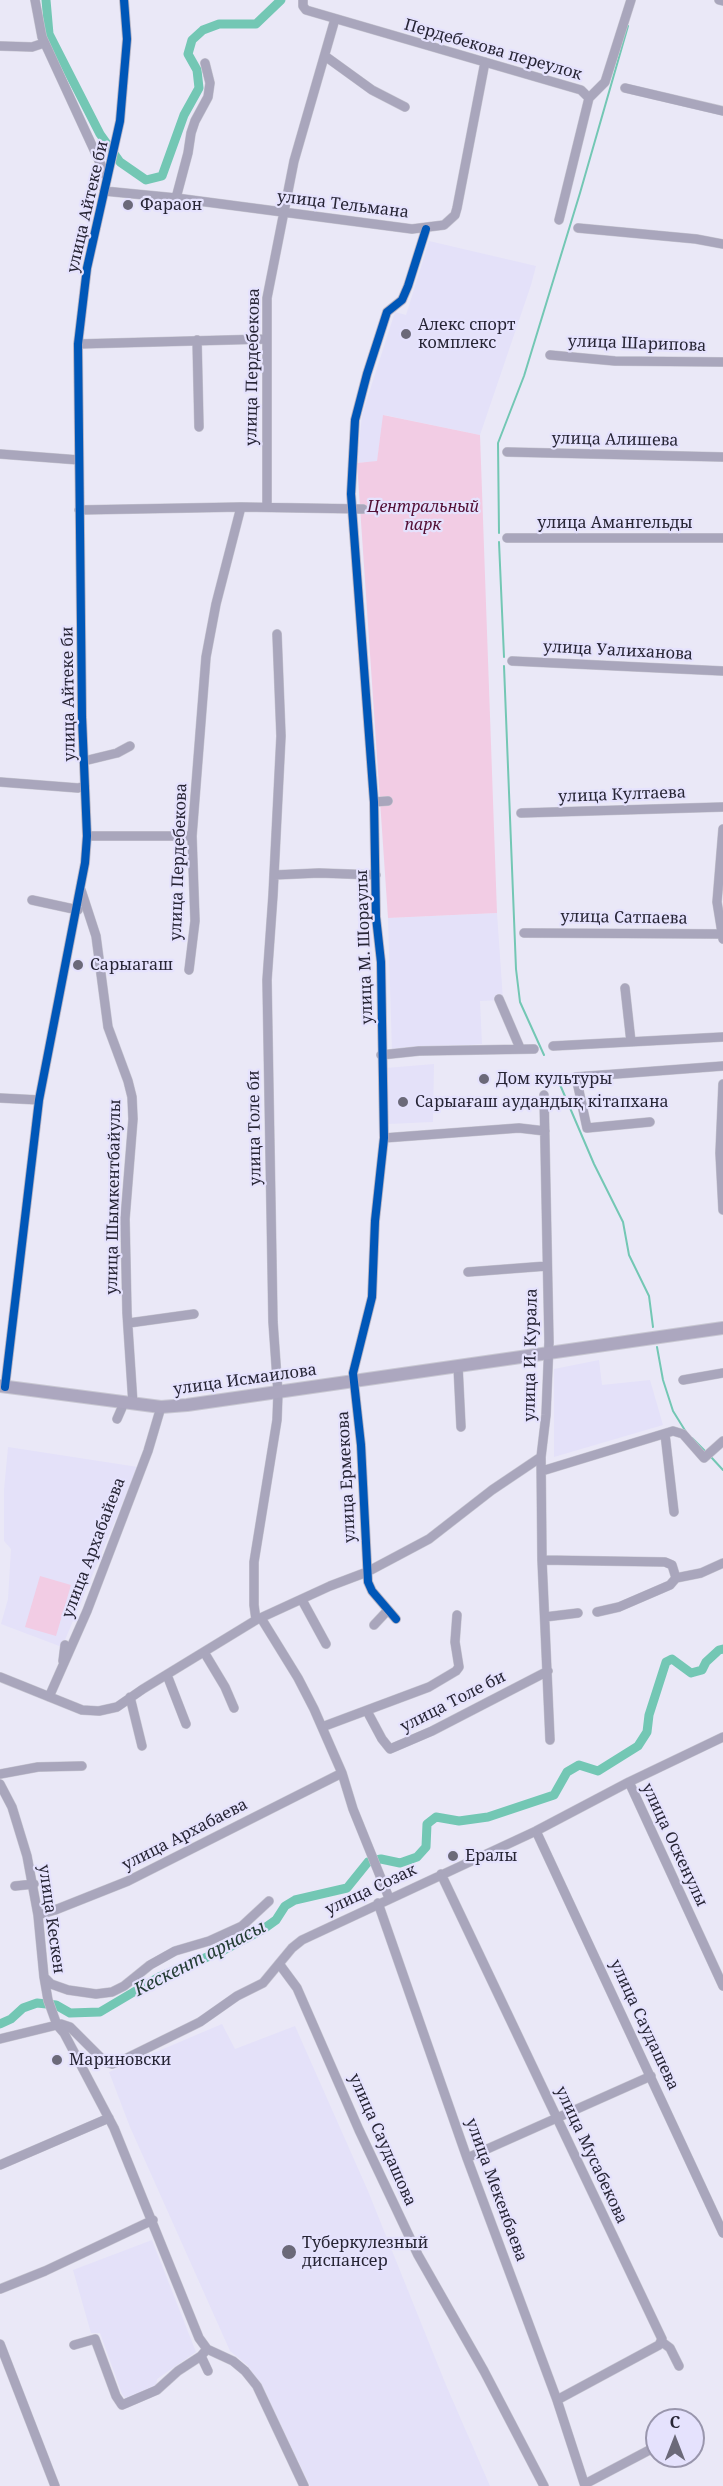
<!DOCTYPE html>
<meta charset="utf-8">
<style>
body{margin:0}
#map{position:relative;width:723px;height:2486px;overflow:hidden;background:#eae8f7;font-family:"Noto Serif",serif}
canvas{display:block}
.north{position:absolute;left:645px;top:2408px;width:60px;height:60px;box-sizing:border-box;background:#e5e2fd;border:2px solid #9996ad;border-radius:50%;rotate:0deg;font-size:16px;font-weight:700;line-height:24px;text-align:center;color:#272535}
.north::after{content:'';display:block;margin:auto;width:21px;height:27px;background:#6b6979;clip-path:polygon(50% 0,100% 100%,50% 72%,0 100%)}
</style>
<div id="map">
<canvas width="723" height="2486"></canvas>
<div class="north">С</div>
</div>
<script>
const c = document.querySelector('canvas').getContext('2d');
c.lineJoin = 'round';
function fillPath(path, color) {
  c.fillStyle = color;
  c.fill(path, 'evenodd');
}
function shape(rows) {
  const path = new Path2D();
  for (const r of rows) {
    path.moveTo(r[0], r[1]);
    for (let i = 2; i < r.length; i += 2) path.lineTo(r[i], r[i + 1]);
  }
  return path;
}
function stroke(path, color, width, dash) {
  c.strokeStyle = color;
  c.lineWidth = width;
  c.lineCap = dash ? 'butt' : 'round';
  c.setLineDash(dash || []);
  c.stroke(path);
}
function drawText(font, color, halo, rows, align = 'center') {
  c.font = font + ' "Noto Serif",serif';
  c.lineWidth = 4.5;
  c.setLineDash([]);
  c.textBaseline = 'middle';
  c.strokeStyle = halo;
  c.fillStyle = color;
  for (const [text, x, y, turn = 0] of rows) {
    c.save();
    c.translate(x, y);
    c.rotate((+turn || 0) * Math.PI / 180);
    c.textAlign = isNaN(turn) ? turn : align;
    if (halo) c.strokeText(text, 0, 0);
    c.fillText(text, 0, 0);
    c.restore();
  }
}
const built = shape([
 [429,241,536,266,531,285,480,435,384,415,377,462,357,463,362,415,395,312,406,315],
 [497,913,503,1000,480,1001,482,1044,392,1052,388,918],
 [434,1064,433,1122,388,1124,386,1068],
 [599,1360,602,1385,650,1380,663,1425,554,1457,554,1369],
 [8,1447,138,1467,62,1647,1,1624,8,1599,11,1549,4,1541,4,1490],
 [222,2024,235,2049,295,2026,368,2191,446,2385,490,2486,310,2486,261,2384,247,2365,230,2351,130,2127,109,2072],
 [152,2240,196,2352,157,2379,156,2387,127,2400,122,2394,100,2333,91,2333,73,2270]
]);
const green = shape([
 [383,415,480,435,497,913,388,918,357,463,377,461],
 [40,1576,71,1585,56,1636,25,1627]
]);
const stream = shape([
 [499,533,498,443,524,376,580,193,628,26],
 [499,542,504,657],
 [504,666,516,969,520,1002,544,1055],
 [558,1080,594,1164,623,1222,629,1255,649,1296,653,1327],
 [657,1347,663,1380,673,1411,686,1432],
 [692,1438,707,1453],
 [711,1457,723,1470]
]);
const canal = shape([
 [46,0,49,34,100,134,120,162,146,180,162,176,184,115,199,88,197,70,188,54,192,40,203,30,219,24,256,24,281,0],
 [0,2024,11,2019,23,2008,37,2003,56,2005,70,2013,100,2012,159,1977,224,1950,262,1930,276,1920,285,1906,295,1900,347,1888,368,1862,381,1859,400,1863,417,1857,426,1847,427,1824,436,1817,459,1821,488,1817,554,1795,567,1772,579,1765,598,1771,638,1746,647,1732,649,1715,666,1662,672,1659,691,1673,702,1670,706,1662,719,1650,723,1649]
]);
const minor = shape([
 [35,0,42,37,107,178],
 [303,0,303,6,306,10,581,90,589,98],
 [719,0,723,1],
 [0,46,32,47,44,43],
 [325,56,372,90,405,107],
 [625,88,723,111],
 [589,98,605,82,631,0],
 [104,191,176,198,412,229,444,225,455,215,457,208,485,62],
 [176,198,188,153,191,133,195,121,208,97,210,83,205,63],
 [559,220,589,98],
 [578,228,696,239,723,244],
 [197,340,199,427],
 [78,344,266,339],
 [550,355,615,361,723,362],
 [507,452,723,457],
 [0,454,79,460],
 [267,507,267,298,294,161,335,19],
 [79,510,241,507,363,509],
 [507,538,723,538],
 [512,661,723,671],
 [84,761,117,753,130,746],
 [0,782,78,788,85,786],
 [374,802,388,801],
 [521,813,723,807],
 [87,836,192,836],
 [274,875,319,873,376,875],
 [81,890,96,936,108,1027,128,1081,132,1097,133,1119,125,1219,127,1313,133,1404],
 [32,900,78,910],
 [524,933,723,934],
 [723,939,717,902,723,829],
 [189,970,195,921,192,836,206,657,216,604,241,507],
 [625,988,631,1042],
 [499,999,520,1048],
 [553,1046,723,1037],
 [381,1055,419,1051,534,1049],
 [723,1084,720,1153,723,1210],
 [544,1095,549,1342,546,1415,541,1457,542,1560,550,1740],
 [0,1098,39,1100],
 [650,1122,587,1128,576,1077,723,1066],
 [384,1138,519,1128,545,1131],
 [468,1272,547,1266],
 [129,1323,194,1314],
 [458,1366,461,1427],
 [683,1380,723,1373],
 [5,1387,39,1100,85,863,87,836,82,717,78,344,87,268,120,121,127,39,124,0],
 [117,1419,124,1403],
 [665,1434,674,1512],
 [542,1471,673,1431,683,1434,704,1458,723,1441],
 [542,1560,665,1562,672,1565,676,1578],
 [676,1578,701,1573,723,1563],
 [302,1600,326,1644],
 [597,1612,619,1607,670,1585,676,1578],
 [545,1617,578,1613],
 [261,1618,298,1678,314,1709,342,1773,353,1809,389,1898],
 [396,1619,372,1591,368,1582,361,1445,353,1373,372,1297,375,1221,384,1138,381,962,376,917,374,802,351,494,355,420,367,374,387,312,402,300,408,286,426,229],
 [256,1620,254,1605,254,1562,277,1420,278,1393,273,1322,267,980,273,895,281,736,277,634],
 [374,1625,388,1610],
 [204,1652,225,1687,234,1708],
 [63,1661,65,1645],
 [167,1675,186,1724],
 [0,1677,82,1710,99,1711,117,1707,143,1689,256,1620,330,1586,367,1572,429,1539,492,1490,541,1457],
 [49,1697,87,1611,148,1451,161,1407],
 [130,1697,142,1746],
 [367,1711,382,1739,390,1749,432,1731,548,1671],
 [322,1727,429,1687,456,1671,459,1667,455,1642,457,1615],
 [0,1774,38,1767,82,1766],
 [629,1782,723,1986],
 [0,1784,12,1807,27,1856,38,1915,44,1977,48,2000,57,2025,64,2033,114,2128,199,2338,207,2349,233,2361,245,2371,257,2386,304,2486],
 [536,1831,723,2233],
 [441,1874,662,2339,659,2345,557,2400],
 [15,1886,34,1884],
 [378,1903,467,2158,557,2400,585,2486],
 [38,1915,55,1910,128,1881,342,1773],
 [280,1965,297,1988,359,2130,418,2255,484,2371,544,2486],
 [44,1977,51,1984,68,1990,96,1994,112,1992,124,1986,150,1965,175,1951,209,1941,242,1926,269,1901],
 [0,2039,61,2024,70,2027,105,2062,112,2064,123,2060,200,2022,237,1996,263,1983,292,1948,302,1940,536,1831,629,1782,723,1737],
 [467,2158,651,2076],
 [0,2165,109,2118],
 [0,2289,45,2271,153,2220],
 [662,2342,670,2348,679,2366],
 [0,2344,55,2486],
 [74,2345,95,2339,116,2396,122,2405,157,2390,178,2371,201,2356,207,2349],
 [201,2356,208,2371],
 [585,2484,657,2446]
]);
const major = shape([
 [0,1386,161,1407,187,1405,723,1328]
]);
const cycleway = shape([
 [5,1387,39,1100,85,863,87,836,82,717,78,344,87,268,120,121,127,39,124,0],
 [396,1619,372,1591,368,1582,361,1445,353,1373,372,1297,375,1221,384,1138,381,962,376,917,374,802,351,494,355,420,367,374,387,312,402,300,408,286,426,229]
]);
const markers = [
 [128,205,6,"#6b6979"],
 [406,334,6,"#6b6979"],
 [78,965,6,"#6b6979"],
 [484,1079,6,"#6b6979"],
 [403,1102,6,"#6b6979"],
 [453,1856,6,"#6b6979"],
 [57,2060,6,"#6b6979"],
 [289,2252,8,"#6b6979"]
];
const streetNames = [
 ["Пердебекова переулок",493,50,16],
 ["улица Тельмана",343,205,7],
 ["улица Айтеке би",88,207,-77],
 ["улица Шарипова",637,344,2],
 ["улица Пердебекова",253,367,-89],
 ["улица Алишева",615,440,1],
 ["улица Амангельды",615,523],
 ["улица Уалиханова",618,651,3],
 ["улица Айтеке би",69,694,-91],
 ["улица Култаева",622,795,-2],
 ["улица Пердебекова",179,862,-88],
 ["улица Сатпаева",624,918,1],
 ["улица М. Шораулы",365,947,-92],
 ["улица Толе би",255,1128,-91],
 ["улица Шымкентбайулы",114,1197,-89],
 ["улица И. Курала",531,1355,-89],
 ["улица Исмаилова",245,1380,-8],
 ["улица Ермекова",347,1477,-93],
 ["улица Архабайева",94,1548,-69],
 ["улица Толе би",453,1702,-27],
 ["улица Архабаева",185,1835,-27],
 ["улица Оскенулы",674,1845,65],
 ["улица Созак",371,1890,-25],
 ["улица Кескен",51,1919,82],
 ["улица Саудашева",644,2025,65],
 ["улица Саудашова",382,2140,66],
 ["улица Мусабекова",591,2155,65],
 ["улица Мекенбаева",496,2190,70]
];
const poiNames = [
 ["Фараон",140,205],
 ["Алекс спорт",418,325],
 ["комплекс",418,343],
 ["Сарыагаш",90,965],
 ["Дом культуры",496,1079],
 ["Сарыағаш аудандық кітапхана",415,1102],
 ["Ералы",465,1856],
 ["Мариновски",69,2060],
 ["Туберкулезный",302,2243],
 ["диспансер",302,2261]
];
const parkNames = [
 ["Центральный",423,507],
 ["парк",423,525]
];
const waterNames = [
 ["Кескент арнасы",200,1959,-27]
];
fillPath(built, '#e4e1f9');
fillPath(green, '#f2cce4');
stroke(stream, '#73c7b4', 2);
stroke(canal, '#73c7b4', 9);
stroke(minor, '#c8c7d2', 10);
stroke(major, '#c8c7d2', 14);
stroke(minor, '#a9a6bc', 9);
stroke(major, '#aca7bf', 12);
stroke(cycleway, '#0057b8', 8);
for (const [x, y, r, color] of markers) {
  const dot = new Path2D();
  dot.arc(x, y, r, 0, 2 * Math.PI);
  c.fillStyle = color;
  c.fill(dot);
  stroke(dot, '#e5e2fd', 2);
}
drawText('16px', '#272535', '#e5e2fd', streetNames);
drawText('16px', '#272535', '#e5e2fd', poiNames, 'left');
drawText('italic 16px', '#530f35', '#e5e2fd', parkNames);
drawText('italic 18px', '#233d34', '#e5e2fd', waterNames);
</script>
